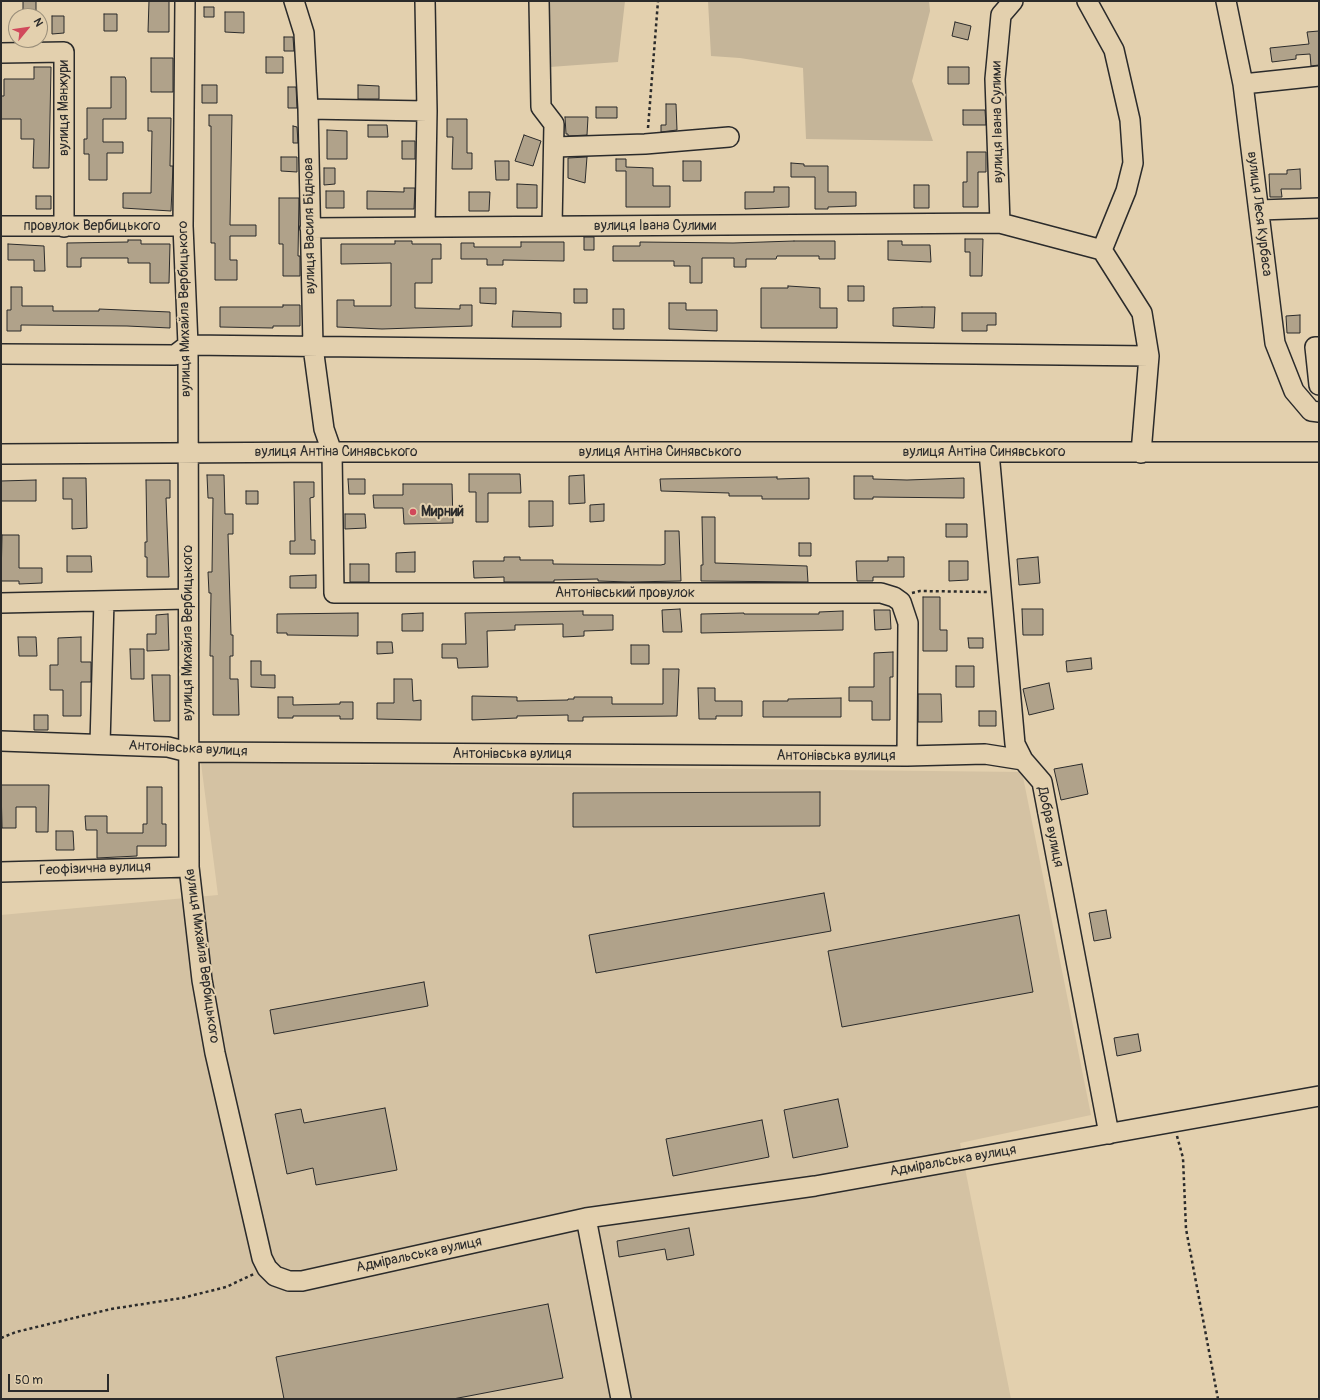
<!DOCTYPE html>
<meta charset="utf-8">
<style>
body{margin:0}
#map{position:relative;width:1320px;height:1400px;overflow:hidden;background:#e3d0ae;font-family:Pangolin,sans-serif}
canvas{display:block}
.frame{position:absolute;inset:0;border:2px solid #2b2b2b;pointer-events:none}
.north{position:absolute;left:8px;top:8px;width:40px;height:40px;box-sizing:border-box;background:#e3d0ae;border:1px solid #998e7a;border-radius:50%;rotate:61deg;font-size:11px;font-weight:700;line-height:16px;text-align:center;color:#2b2b2b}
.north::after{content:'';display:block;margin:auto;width:14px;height:18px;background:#d1495b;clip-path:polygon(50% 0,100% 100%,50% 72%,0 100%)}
.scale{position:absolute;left:8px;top:1374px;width:101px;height:18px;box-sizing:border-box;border:2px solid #2b2b2b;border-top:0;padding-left:5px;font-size:12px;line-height:14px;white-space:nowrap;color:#2b2b2b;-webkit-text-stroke:3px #e3d0ae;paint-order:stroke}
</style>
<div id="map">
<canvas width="1320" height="1400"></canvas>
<div class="frame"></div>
<div class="north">N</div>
<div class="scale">50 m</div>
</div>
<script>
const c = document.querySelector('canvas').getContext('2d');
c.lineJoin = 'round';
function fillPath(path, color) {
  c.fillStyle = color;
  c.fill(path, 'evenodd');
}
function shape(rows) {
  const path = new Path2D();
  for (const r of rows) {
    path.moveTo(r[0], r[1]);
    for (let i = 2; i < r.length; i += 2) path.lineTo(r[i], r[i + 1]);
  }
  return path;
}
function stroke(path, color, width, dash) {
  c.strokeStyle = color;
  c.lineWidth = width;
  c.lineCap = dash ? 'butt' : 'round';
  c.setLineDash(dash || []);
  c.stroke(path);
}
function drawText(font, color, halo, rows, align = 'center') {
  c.font = font + ' Pangolin,sans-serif';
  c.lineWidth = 4;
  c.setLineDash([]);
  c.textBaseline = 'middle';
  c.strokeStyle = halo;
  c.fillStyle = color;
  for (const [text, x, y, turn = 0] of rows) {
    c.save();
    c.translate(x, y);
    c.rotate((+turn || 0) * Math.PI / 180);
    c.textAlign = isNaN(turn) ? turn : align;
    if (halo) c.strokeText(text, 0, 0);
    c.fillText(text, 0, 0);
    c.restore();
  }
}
const built = shape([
 [201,763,1022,772,1091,1115,960,1143,1011,1399,1,1399,1,915,218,895]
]);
const green = shape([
 [548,1,625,1,618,62,550,67],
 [708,1,929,1,930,11,912,81,933,141,806,139,803,68,740,58,711,56]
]);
const building = shape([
 [23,1,36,1,36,16,23,16,23,1],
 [149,1,169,1,169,32,148,32,149,1],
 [204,7,214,7,214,17,204,17,204,7],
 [225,12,244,12,244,33,225,32,225,12],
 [104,14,117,14,117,31,104,31,104,14],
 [52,16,64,16,64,33,52,34,52,16],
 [955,22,971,26,968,40,952,36,955,22],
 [1319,31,1319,65,1311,66,1310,54,1296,55,1296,59,1272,62,1270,48,1309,44,1307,32,1319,31],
 [284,37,293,37,294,51,284,51,284,37],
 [266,57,283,57,283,73,266,73,266,57],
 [151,58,173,58,173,92,151,92,151,58],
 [34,67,51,67,49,168,33,168,34,139,21,139,21,119,1,119,1,96,4,96,4,79,34,79,34,67],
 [948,67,969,67,969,84,948,84,948,67],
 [111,77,125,77,126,80,126,119,103,119,103,142,123,142,123,153,107,153,107,180,89,180,89,154,84,154,84,139,87,139,87,108,111,108,111,77],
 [202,85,217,85,217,103,202,103,202,85],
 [358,85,379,86,379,99,358,99,358,85],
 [288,87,296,87,297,108,288,108,288,87],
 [666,104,676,104,677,130,661,132,661,125,666,125,666,104],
 [596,107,617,107,617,118,596,118,596,107],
 [963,110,985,110,986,125,963,125,963,110],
 [209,115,232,115,230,225,256,225,256,236,230,236,230,260,237,260,237,280,215,280,215,243,211,243,211,126,209,126,209,115],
 [565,117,588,117,587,135,568,136,568,134,566,134,565,117],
 [148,118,171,118,170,166,173,166,171,211,123,208,123,193,151,193,152,131,148,131,148,118],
 [447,119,467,119,467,153,472,153,472,169,452,169,453,137,447,137,447,119],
 [368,125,387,125,388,137,368,137,368,125],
 [293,126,297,127,298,143,293,143,293,126],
 [327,130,347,131,347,159,327,159,327,130],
 [524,135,541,141,533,166,515,161,524,135],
 [402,141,415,141,415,159,402,159,402,141],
 [967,152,986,152,986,172,978,172,978,207,963,207,963,182,967,182,967,152],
 [281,157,297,157,297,172,281,171,281,157],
 [587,157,585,183,568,178,568,158,587,157],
 [616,159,626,159,626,167,653,168,653,186,670,186,670,207,626,207,626,171,616,171,616,159],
 [495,161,509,161,509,180,496,180,495,161],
 [683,161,701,161,701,181,683,181,683,161],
 [791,163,804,164,804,166,828,166,828,192,856,192,856,206,828,207,828,209,815,209,815,177,791,177,791,163],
 [324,168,335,168,335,184,324,185,324,168],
 [1300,169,1301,189,1281,189,1282,197,1270,197,1269,174,1287,174,1287,170,1300,169],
 [517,184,537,185,537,208,517,208,517,184],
 [914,185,929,185,929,208,914,208,914,185],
 [774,187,789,187,789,207,745,209,745,192,774,192,774,187],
 [404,188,415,188,414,209,367,209,367,191,404,192,404,188],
 [326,191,344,191,344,208,326,208,326,191],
 [469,192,490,192,489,211,469,211,469,192],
 [36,196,51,196,51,209,36,209,36,196],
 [279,198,299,198,298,256,300,256,300,276,283,276,283,244,279,244,279,198],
 [584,237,594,237,594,250,584,250,584,237],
 [965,239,983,239,982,276,970,276,970,252,965,252,965,239],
 [128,240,141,240,141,244,170,244,169,283,150,283,150,263,128,263,128,258,81,258,81,267,67,267,67,243,128,242,128,240],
 [395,241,412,241,412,244,441,244,441,259,432,259,432,283,415,283,415,308,460,309,460,305,472,305,472,326,382,329,337,327,337,300,354,300,354,306,391,306,391,263,341,264,341,244,395,244,395,241],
 [794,241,835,241,835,259,819,259,819,256,777,256,776,259,746,259,746,267,734,267,734,258,702,258,702,283,690,283,690,266,674,266,674,261,613,261,613,246,640,246,640,242,733,243,794,241],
 [888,241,902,241,902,245,930,245,931,262,888,260,888,241],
 [521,242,564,242,564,261,503,260,503,265,487,265,487,259,461,259,461,243,474,243,474,247,521,247,521,242],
 [8,244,44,246,45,271,34,271,34,260,8,260,8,244],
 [788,286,820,288,820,308,837,308,837,328,761,328,761,288,788,288,788,286],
 [848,286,864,286,864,301,848,301,848,286],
 [11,287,22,287,22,306,53,306,53,311,99,311,99,309,170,312,170,328,127,326,21,325,21,331,7,331,7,310,11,310,11,287],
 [480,288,496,288,496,304,480,303,480,288],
 [574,289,587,289,587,303,574,303,574,289],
 [669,303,686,303,686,310,717,310,717,331,669,329,669,303],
 [283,305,300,305,300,326,273,326,273,328,220,327,220,307,283,307,283,305],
 [922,307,935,307,934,328,893,326,893,308,922,307],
 [613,309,624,309,624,329,613,329,613,309],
 [513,311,561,313,561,327,512,327,513,311],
 [962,313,996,313,996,325,987,325,987,331,962,331,962,313],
 [1300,315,1300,333,1287,333,1286,316,1300,315],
 [469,474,520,474,521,493,488,493,488,522,476,522,476,492,469,492,469,474],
 [207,475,224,475,225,514,233,514,233,534,228,534,231,635,233,635,233,656,230,656,230,679,238,679,239,715,213,715,213,656,210,656,211,593,209,593,208,572,212,572,213,498,208,498,207,475],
 [584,475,585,503,569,504,569,476,584,475],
 [854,476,873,476,873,479,907,480,964,478,964,498,873,497,873,499,854,499,854,476],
 [777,477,777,479,809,478,809,499,762,499,762,496,729,496,729,493,661,491,660,479,777,477],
 [63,478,86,478,87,528,72,529,72,499,63,499,63,478],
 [348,479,365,479,365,494,349,494,348,479],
 [36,480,36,501,1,501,1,481,36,480],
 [146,480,170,480,170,498,166,498,169,577,147,577,147,557,145,557,145,542,147,542,146,480],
 [294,482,314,482,314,497,310,498,311,540,315,540,315,554,290,554,290,541,295,541,294,482],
 [403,484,452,484,453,523,404,524,403,508,374,508,373,495,403,495,403,484],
 [246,491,258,491,258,504,246,504,246,491],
 [529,501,553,501,553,526,529,527,529,501],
 [604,504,604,521,590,522,590,505,604,504],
 [345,514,365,514,366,528,345,529,345,514],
 [702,517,715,517,715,563,807,566,808,582,701,581,701,565,703,565,702,517],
 [946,524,967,524,967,537,946,537,946,524],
 [665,531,679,531,681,581,629,582,598,581,598,579,554,580,554,582,504,582,504,577,474,578,473,561,504,561,504,557,520,557,520,560,553,560,553,564,661,565,665,564,665,531],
 [2,535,19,535,19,568,42,568,42,583,19,584,19,581,1,581,2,535],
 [799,543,811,543,811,556,799,556,799,543],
 [415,552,415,572,396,572,396,553,415,552],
 [67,556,91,556,92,572,67,572,67,556],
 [888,557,904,557,904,577,873,577,873,581,857,581,856,561,888,561,888,557],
 [1038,557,1040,583,1019,585,1017,559,1038,557],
 [949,561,968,561,968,580,949,581,949,561],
 [350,564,369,564,369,582,350,582,350,564],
 [316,575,316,588,290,588,290,576,316,575],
 [923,597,940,597,940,630,947,630,947,651,923,651,923,597],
 [680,609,682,632,663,632,662,610,680,609],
 [1022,609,1043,609,1043,635,1023,635,1022,609],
 [874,610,890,610,891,629,875,630,874,610],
 [583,611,583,615,613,615,613,630,584,631,584,636,563,637,563,624,515,625,515,630,487,631,488,667,458,668,457,658,442,658,442,644,466,644,465,613,583,611],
 [843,611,843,630,701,633,701,614,744,613,744,614,819,614,819,612,843,611],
 [358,613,358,636,287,635,287,633,277,633,277,614,358,613],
 [423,613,423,631,402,631,402,614,423,613],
 [168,614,169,650,147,651,147,634,156,634,156,615,168,614],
 [18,637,36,637,37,656,19,656,18,637],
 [81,637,81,662,91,662,91,682,81,682,81,716,63,716,63,690,50,690,50,665,58,665,58,638,81,637],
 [968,638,983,638,983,648,969,648,968,638],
 [377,642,392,642,393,653,377,654,377,642],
 [631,645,649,645,649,664,631,664,631,645],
 [130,649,144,649,144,679,131,679,130,649],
 [893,652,893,677,890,677,890,720,872,720,872,701,849,701,849,687,874,687,874,653,893,652],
 [1091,658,1092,669,1067,672,1066,661,1091,658],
 [251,661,261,661,261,675,275,675,275,688,251,687,251,661],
 [956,666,974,666,974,687,956,687,956,666],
 [663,669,679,669,677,716,583,717,583,721,568,721,568,715,517,716,517,718,472,720,472,696,517,697,517,701,568,700,568,699,574,699,574,697,612,697,612,704,663,704,663,669],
 [152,675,170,675,170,721,154,721,152,675],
 [394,679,412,679,413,701,421,700,421,720,377,719,377,703,394,703,394,679],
 [1049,683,1054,709,1029,715,1023,689,1049,683],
 [698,688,715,688,715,701,742,701,742,716,716,716,716,719,699,719,698,688],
 [918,694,941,694,942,722,918,722,918,694],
 [278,697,293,697,293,705,340,704,340,702,353,702,353,719,340,719,340,716,293,716,293,718,278,718,278,697],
 [841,698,841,717,763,717,763,701,788,701,788,699,841,698],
 [979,711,996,711,996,726,979,726,979,711],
 [34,715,48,715,48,730,34,730,34,715],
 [1082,764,1088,794,1061,800,1054,769,1082,764],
 [1,785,49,785,48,832,36,832,36,807,16,807,16,828,2,828,1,785],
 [147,787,162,787,162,824,166,824,166,846,137,846,137,856,97,858,97,830,86,830,85,816,107,816,107,833,143,833,143,824,147,824,147,787],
 [820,792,820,826,573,827,573,793,820,792],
 [56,831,73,831,74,850,56,850,56,831],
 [824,893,831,931,596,973,589,935,824,893],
 [1106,910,1111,938,1094,941,1089,913,1106,910],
 [1019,915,1033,992,842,1027,828,951,1019,915],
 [424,982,428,1006,274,1034,270,1010,424,982],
 [1138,1034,1141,1051,1117,1056,1114,1038,1138,1034],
 [838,1099,848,1147,793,1158,784,1110,838,1099],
 [385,1108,397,1170,316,1185,313,1168,287,1174,275,1114,301,1109,304,1123,385,1108],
 [762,1120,769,1157,673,1176,666,1139,762,1120],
 [689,1228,694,1255,667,1260,665,1249,619,1257,617,1241,689,1228],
 [548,1304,563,1378,453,1399,284,1399,276,1357,548,1304]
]);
const path = shape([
 [648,128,658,1],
 [912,593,920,591,987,592],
 [1177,1136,1183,1158,1186,1229,1218,1399],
 [1,1338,16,1332,111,1309,182,1298,226,1287,254,1274]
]);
const minor = shape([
 [185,1,183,226,188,345,189,867,202,980,215,1053,262,1258,267,1268,275,1276,289,1281,302,1281,586,1218,815,1186,1319,1096],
 [294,1,304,33,308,109,313,347,324,429,332,452,334,593,881,593,894,597,901,602,908,623,907,756],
 [539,1,541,107,554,124,552,226],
 [1087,1,1114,50,1130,120,1133,163,1126,191,1102,250],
 [1226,1,1243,84,1275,343,1294,391,1311,411,1319,412],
 [1,53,64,52,64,227],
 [1243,84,1319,76],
 [308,109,427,111],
 [555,147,645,144,729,137],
 [1259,210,1319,208],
 [1000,223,995,79,1001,15,1013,1],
 [1,226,183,226],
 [425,227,427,111,425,1],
 [310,228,1000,223,1102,250,1142,313,1149,356,1141,453],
 [1319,347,1315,347,1319,385],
 [1,354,175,355,188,345,1149,356],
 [989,452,1015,744,1023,760,1042,782,1109,1134],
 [1,454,332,452,1319,452],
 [1,603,188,599],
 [1,741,168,747,188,752,907,756,985,754,1023,760],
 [100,744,104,601],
 [1,872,189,867],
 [586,1218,621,1399]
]);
const markers = [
 [413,512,4,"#d1495b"]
];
const streetNames = [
 ["вулиця Манжури",64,108,-90],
 ["вулиця Івана Сулими",998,122,-91],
 ["вулиця Леся Курбаса",1259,214,83],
 ["провулок Вербицького",92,226],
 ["вулиця Василя Біднова",310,226,-91],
 ["вулиця Івана Сулими",655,226],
 ["вулиця Михайла Вербицького",185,309,-91],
 ["вулиця Антіна Синявського",336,452],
 ["вулиця Антіна Синявського",660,452],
 ["вулиця Антіна Синявського",984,452],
 ["Антонівський провулок",625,593],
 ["вулиця Михайла Вербицького",188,633,-90],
 ["Антонівська вулиця",188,749,3],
 ["Антонівська вулиця",512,754],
 ["Антонівська вулиця",836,756],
 ["Добра вулиця",1050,827,78],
 ["Геофізична вулиця",95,869,-2],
 ["вулиця Михайла Вербицького",202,956,82],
 ["Адміральська вулиця",953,1161,-10],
 ["Адміральська вулиця",419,1255,-12]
];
const poiNames = [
 ["Мирний",421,512]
];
fillPath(built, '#d4c2a3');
fillPath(green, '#c5b599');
fillPath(building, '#b0a28a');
stroke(building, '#2b2b2b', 1);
stroke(minor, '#2b2b2b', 22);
stroke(path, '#2b2b2b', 2.5, [3, 3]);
stroke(minor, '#e3d0ae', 19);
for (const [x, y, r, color] of markers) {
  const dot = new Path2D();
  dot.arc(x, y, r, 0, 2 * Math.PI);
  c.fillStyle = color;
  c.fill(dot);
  stroke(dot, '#e3d0ae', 1.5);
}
drawText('14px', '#2b2b2b', '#e3d0ae', streetNames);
drawText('bold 14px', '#2b2b2b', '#e3d0ae', poiNames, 'left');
</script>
